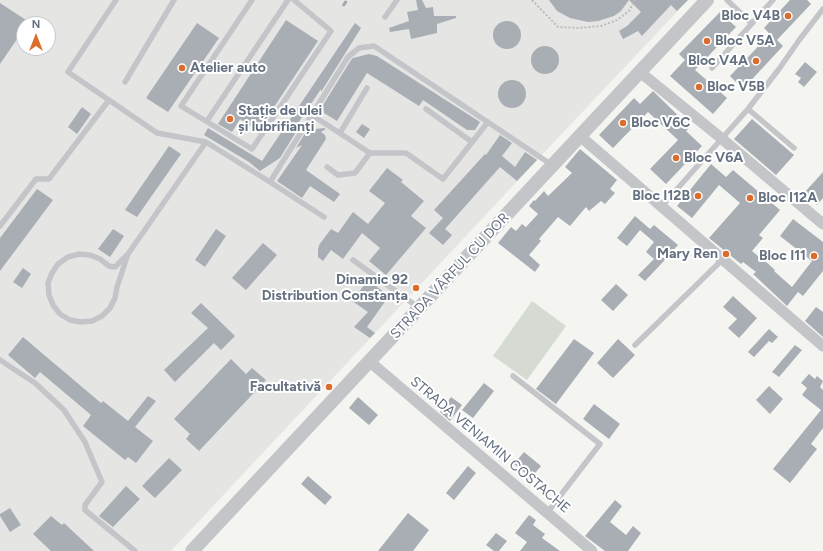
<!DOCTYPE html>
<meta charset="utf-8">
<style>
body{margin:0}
#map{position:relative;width:823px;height:551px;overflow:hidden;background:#f4f5f1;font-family:Figtree,sans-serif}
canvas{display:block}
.north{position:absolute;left:16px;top:16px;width:40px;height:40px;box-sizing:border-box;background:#fff;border:1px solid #c1c6cd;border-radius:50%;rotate:0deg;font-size:11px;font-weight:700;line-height:16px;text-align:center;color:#657181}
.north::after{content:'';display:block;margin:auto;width:14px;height:18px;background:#da6c2c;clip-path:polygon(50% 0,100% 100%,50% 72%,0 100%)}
</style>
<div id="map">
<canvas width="823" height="551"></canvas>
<div class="north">N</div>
</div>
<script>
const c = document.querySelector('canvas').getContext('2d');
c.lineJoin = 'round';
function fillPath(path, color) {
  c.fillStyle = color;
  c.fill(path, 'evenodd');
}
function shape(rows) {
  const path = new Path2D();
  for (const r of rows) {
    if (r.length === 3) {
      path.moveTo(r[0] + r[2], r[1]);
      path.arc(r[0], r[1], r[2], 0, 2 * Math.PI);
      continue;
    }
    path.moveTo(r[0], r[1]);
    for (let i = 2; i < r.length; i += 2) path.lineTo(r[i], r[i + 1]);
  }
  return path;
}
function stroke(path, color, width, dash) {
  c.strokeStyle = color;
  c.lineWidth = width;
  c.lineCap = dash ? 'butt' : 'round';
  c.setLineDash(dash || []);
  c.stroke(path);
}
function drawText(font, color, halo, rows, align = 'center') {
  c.font = font + ' Figtree,sans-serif';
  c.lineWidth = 4;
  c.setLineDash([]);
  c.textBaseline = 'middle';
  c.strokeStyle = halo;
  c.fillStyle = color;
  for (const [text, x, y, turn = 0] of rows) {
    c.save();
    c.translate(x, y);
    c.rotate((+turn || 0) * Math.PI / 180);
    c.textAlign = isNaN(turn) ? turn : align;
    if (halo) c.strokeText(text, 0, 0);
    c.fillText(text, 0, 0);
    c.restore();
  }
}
const built = shape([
 [0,0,688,0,524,174,171,551,0,551],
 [24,24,48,24,48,48,24,48]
]);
const green = shape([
 [532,301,566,326,527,380,493,356]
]);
const building = shape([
 [416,0,422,0,426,8,433,7,434,16,456,16,456,18,437,24,437,33,411,39,409,29,390,32,389,28,409,21,407,12,418,10],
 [549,0,688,0,677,11,671,5,642,36,638,31,623,39,619,31,627,26,641,12,629,0,621,11,614,16,598,21,588,22,570,18,557,11],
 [790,0,807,0,811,4,777,40,783,46,743,89,730,76,770,34,764,28],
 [0,3,29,22,27,24,24,24,24,29,0,64],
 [720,12,736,27,695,70,727,98,713,114,670,76,685,60,679,54],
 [286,20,318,41,258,131,240,119,232,132,218,124],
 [507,35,14],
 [197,23,219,38,168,112,146,98],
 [355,23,361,28,321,92,321,89,292,132,296,132,280,158,260,171,249,162,204,135,208,128,262,161],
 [545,60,14],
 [369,54,377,56,480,122,475,130,467,130,423,100,419,106,367,73,337,121,324,113,323,105,351,60,353,58],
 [805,62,817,72,804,87,798,82,801,78,795,74],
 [512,94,14],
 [653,91,690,127,686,131,702,146,666,184,650,169,678,140,648,112,613,148,599,135,634,98,640,104],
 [82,107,91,114,77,134,68,127],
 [752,119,794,155,776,175,734,139],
 [362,124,370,129,364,138,356,132],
 [324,128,326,129,321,132,325,135,326,139,306,170,340,194,334,202,310,186,302,198,277,181,302,145,296,148,307,130],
 [500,135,512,143,502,156,515,167,525,152,537,160,517,181,500,167,445,229,452,235,443,245,429,233,443,218,434,210,485,154,486,155],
 [169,146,181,154,137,217,125,210],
 [580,149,617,180,610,189,615,193,605,204,601,201,589,211,586,207,570,226,558,217,539,239,541,241,529,255,540,265,535,272,498,243,511,227,516,231,522,224,526,227,538,214,529,206,534,200,535,201,544,191,548,196,572,173,565,167],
 [711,164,726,177,733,170,780,210,759,235,763,238,752,251,765,262,765,261,775,270,774,271,792,287,812,261,780,236,793,219,823,242,823,271,803,296,798,292,787,306,753,274,756,272,743,262,741,264,709,238,740,203,719,185,692,218,677,206],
 [387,168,403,180,401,182,424,201,411,216,426,228,386,275,369,261,380,248,362,233,343,259,331,250,323,261,318,257,318,250,319,245,331,229,338,233,353,212,368,224,385,203,369,191],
 [823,172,823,198,817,205,804,193],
 [37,189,53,200,0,271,0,238],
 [635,216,650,229,654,225,678,245,662,263,645,281,638,275,654,259,646,252,654,242,640,230,627,246,617,238],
 [113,229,124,236,110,257,98,249],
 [216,229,226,236,205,267,195,260],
 [263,243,277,255,246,290,232,278],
 [23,268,31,274,22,288,13,282],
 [368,280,389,296,367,327,375,333,370,338,354,327,368,312,352,301],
 [616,284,628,295,613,311,601,300],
 [733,296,757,318,739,338,728,328,737,319,723,307],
 [201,303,235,336,221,350,214,343,175,382,164,370,208,328,191,313],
 [816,307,823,312,823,337,805,321],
 [769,329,778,337,772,343,769,341,754,357,748,352],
 [23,337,101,403,103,401,128,421,148,396,156,401,135,427,153,441,136,463,128,457,125,460,83,426,91,415,40,372,35,378,8,355],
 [574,339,594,353,556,404,536,389],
 [618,339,635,355,613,378,597,363],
 [795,345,802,350,779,377,772,372],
 [231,359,246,374,252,368,266,380,199,451,186,439,190,434,174,419],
 [809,374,815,379,817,376,823,381,820,387,823,390,823,428,811,444,817,449,790,483,773,469,821,410,802,395,807,388,801,383],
 [484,383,494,391,473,418,462,410],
 [769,386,783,399,770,414,756,400],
 [358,397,378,415,369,425,349,408],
 [451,397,462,405,450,421,440,412],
 [594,404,620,424,609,439,583,419],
 [524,452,541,466,531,478,514,464],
 [169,458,182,470,155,498,142,486],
 [468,466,476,473,454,500,446,493],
 [308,476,332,497,325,505,301,484],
 [126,486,140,499,113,527,99,516],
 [615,500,622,506,610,522,626,535,633,526,641,533,628,551,605,551,585,536],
 [10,508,21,525,10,532,0,516,0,514],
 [408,513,429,530,413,551,378,551],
 [529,515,536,520,533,525,545,534,542,538,560,551,520,551,527,542,515,533],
 [51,516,62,525,64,523,94,551,51,551,33,534],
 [496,533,507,541,499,551,494,551,486,545]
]);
const path = shape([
 [532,0,558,27,578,28,601,26,617,20,629,11,635,0]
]);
const service = shape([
 [116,0,68,72,157,133,206,142,270,182,348,57,359,48,374,46,552,165],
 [252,0,181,106,252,149,331,31,294,0],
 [727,0,751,23],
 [385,17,397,0],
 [712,68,773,0],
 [125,82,174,0],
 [426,109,472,142],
 [748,109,794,148],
 [312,115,370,153],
 [207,121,288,0],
 [340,133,367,88],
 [327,167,338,175,355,173,370,153,406,153,443,179,488,122],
 [270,182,324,217],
 [662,206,748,109,779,69,800,39,823,9],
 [0,226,36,179,49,179,109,100],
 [128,254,115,267,109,266,100,259,90,255,79,254,68,257,58,264,52,273,48,283,49,295,53,305,60,314,70,320,81,322,92,321,102,316,110,308,115,298,117,287,128,254,206,142],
 [353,260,419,308],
 [635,345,723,259],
 [0,360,35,383,64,410,85,442,102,482,85,505,85,510,135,551],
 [513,376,600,444,547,513]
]);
const minor = shape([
 [640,72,721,138,823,224],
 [580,136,823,346],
 [369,361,592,551]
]);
const tertiary = shape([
 [192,551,707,0]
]);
const rail = shape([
 [343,6,347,0]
]);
const markers = [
 [788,16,4,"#da6c2c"],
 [707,41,4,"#da6c2c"],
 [756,61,4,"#da6c2c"],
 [182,68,4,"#da6c2c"],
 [699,87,4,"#da6c2c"],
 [230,119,4,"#da6c2c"],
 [623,123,4,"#da6c2c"],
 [676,158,4,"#da6c2c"],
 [698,196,4,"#da6c2c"],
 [750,198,4,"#da6c2c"],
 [726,254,4,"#da6c2c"],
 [814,256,4,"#da6c2c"],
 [416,288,4,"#da6c2c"],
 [329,387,4,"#da6c2c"]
];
const poiNames = [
 ["Bloc V4B",780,16],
 ["Bloc V5A",715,41,"left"],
 ["Bloc V4A",748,61],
 ["Atelier auto",190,68,"left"],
 ["Bloc V5B",707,87,"left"],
 ["Stație de ulei",238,111,"left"],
 ["și lubrifianți",238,127,"left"],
 ["Bloc V6C",631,123,"left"],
 ["Bloc V6A",684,158,"left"],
 ["Bloc I12B",690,196],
 ["Bloc I12A",758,198,"left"],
 ["Mary Ren",718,254],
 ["Bloc I11",806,256],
 ["Dinamic 92",408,280],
 ["Distribution Constanța",408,296],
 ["Facultativă",321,387]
];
const streetNames = [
 ["STRADA VÂRFUL CU DOR",450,276,-47],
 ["STRADA VENIAMIN COSTACHE",490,445,40]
];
fillPath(built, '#e5e6e4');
fillPath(green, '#d5dbd2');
fillPath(building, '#a9aeb5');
stroke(path, '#babcbe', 2, [2, 2]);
stroke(service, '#c3c5c9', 5.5);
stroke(minor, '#c3c5c9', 11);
stroke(tertiary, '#c3c5c9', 14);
stroke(rail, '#a3a7ad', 3, [6, 3]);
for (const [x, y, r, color] of markers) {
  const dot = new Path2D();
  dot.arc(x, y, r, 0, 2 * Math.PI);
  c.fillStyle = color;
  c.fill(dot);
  stroke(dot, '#fff', 1.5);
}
drawText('bold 14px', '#657181', '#fff', poiNames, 'right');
drawText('14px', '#657181', '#fff', streetNames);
</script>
